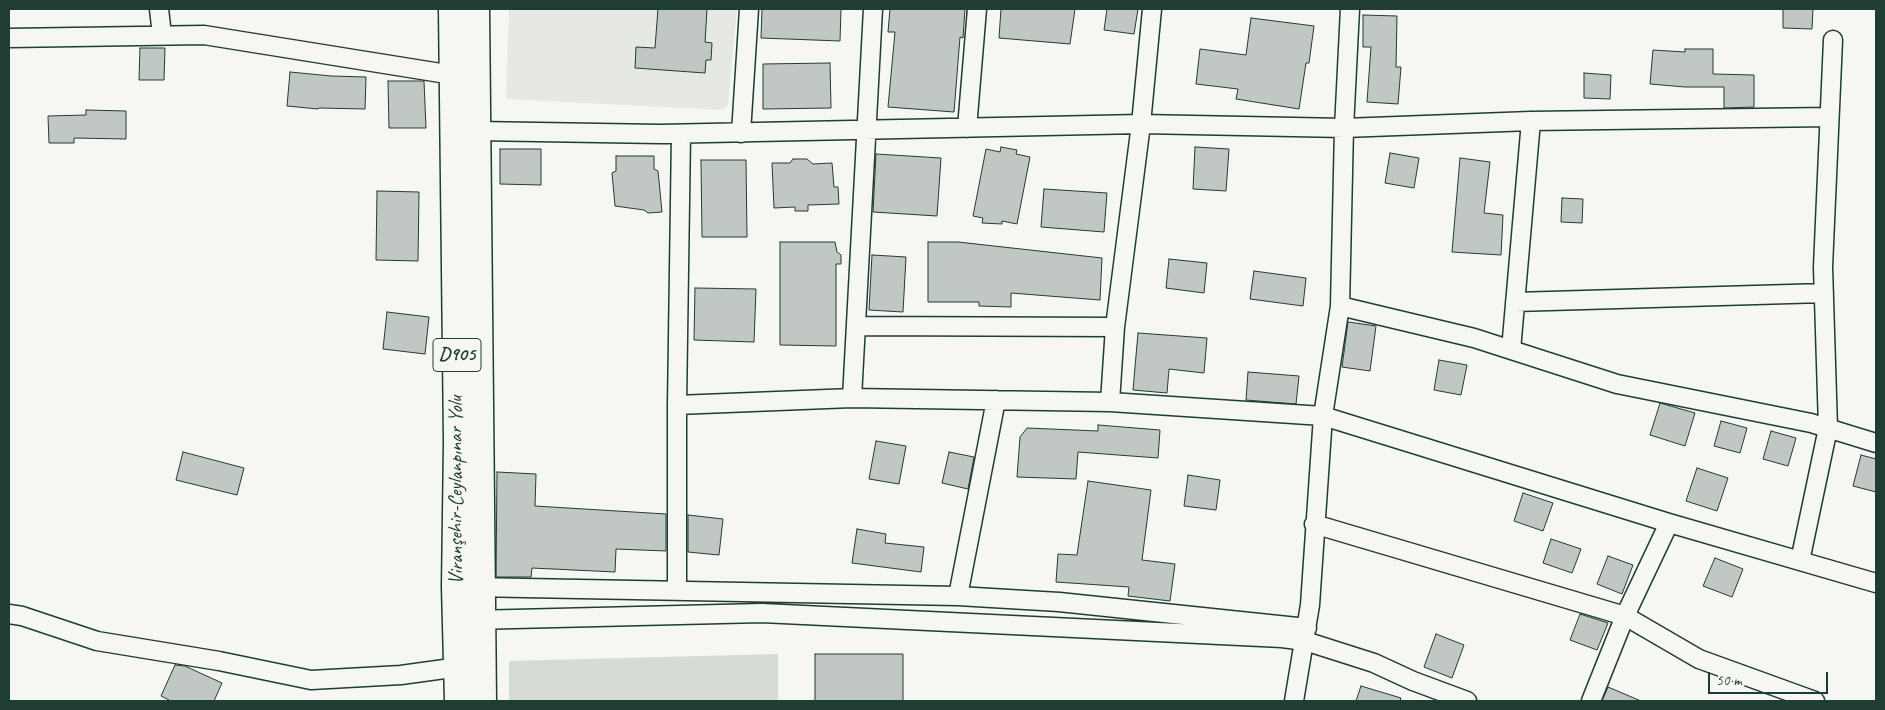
<!DOCTYPE html>
<meta charset="utf-8">
<style>
body{margin:0}
#map{position:relative;width:1885px;height:710px;overflow:hidden;background:#f6f6f2;font-family:Caveat,sans-serif}
canvas{display:block}
.frame{position:absolute;inset:0;border:10px solid #1f3d34;pointer-events:none}
.scale{position:absolute;left:1708px;top:672px;width:120px;height:22px;box-sizing:border-box;border:2px solid #1f3d34;border-top:0;padding-left:6px;font-size:15px;line-height:18px;white-space:nowrap;color:#1f3d34;-webkit-text-stroke:4px #f6f6f2;paint-order:stroke}
</style>
<div id="map">
<canvas width="1885" height="710"></canvas>
<div class="frame"></div>
<div class="scale">50 m</div>
</div>
<script>
const c = document.querySelector('canvas').getContext('2d');
c.lineJoin = 'round';
function fillPath(path, color) {
  c.fillStyle = color;
  c.fill(path, 'evenodd');
}
function shape(rows) {
  const path = new Path2D();
  for (const r of rows) {
    path.moveTo(r[0], r[1]);
    for (let i = 2; i < r.length; i += 2) path.lineTo(r[i], r[i + 1]);
  }
  return path;
}
function stroke(path, color, width, dash) {
  c.strokeStyle = color;
  c.lineWidth = width;
  c.lineCap = dash ? 'butt' : 'round';
  c.setLineDash(dash || []);
  c.stroke(path);
}
function drawText(font, color, halo, rows, align = 'center') {
  c.font = font + ' Caveat,sans-serif';
  c.lineWidth = 4;
  c.setLineDash([]);
  c.textBaseline = 'middle';
  c.strokeStyle = halo;
  c.fillStyle = color;
  for (const [text, x, y, turn = 0] of rows) {
    c.save();
    c.translate(x, y);
    c.rotate((+turn || 0) * Math.PI / 180);
    c.textAlign = isNaN(turn) ? turn : align;
    if (halo) c.strokeText(text, 0, 0);
    c.fillText(text, 0, 0);
    c.restore();
  }
}
const built = shape([
 [509,9,737,9,728,105,723,110,506,99]
]);
const green = shape([
 [778,654,778,701,509,701,509,661]
]);
const building = shape([
 [658,9,707,9,705,42,712,43,711,60,706,60,705,73,635,68,636,47,655,48,658,9],
 [762,9,841,9,840,41,761,38,762,9],
 [890,9,965,9,963,38,960,37,954,112,888,107,895,32,888,32,890,9],
 [1001,9,1075,9,1070,44,999,38,1001,9],
 [1107,9,1138,9,1134,34,1104,30,1107,9],
 [1783,9,1813,9,1812,29,1783,28,1783,9],
 [1363,15,1397,16,1396,67,1401,67,1398,104,1367,102,1371,47,1363,47,1363,15],
 [1251,18,1314,26,1309,63,1306,63,1299,109,1236,99,1238,89,1196,84,1200,49,1246,55,1251,18],
 [140,48,165,48,164,80,139,80,140,48],
 [1685,49,1713,49,1713,74,1754,75,1754,107,1724,108,1724,87,1685,87,1650,84,1653,50,1685,52,1685,49],
 [830,63,831,108,763,109,763,64,830,63],
 [290,72,331,76,366,77,365,109,319,108,318,109,287,106,290,72],
 [1584,73,1611,75,1610,99,1584,98,1584,73],
 [388,81,424,81,426,128,389,128,388,81],
 [86,110,126,111,126,139,74,138,74,143,49,143,48,116,86,115,86,110],
 [1001,147,1017,150,1016,154,1030,157,1017,224,1002,221,1002,224,982,223,983,218,973,216,986,149,1000,152,1001,147],
 [1195,147,1229,149,1226,191,1193,189,1195,147],
 [500,149,541,149,541,185,500,184,500,149],
 [1390,153,1419,158,1414,188,1385,183,1390,153],
 [876,154,941,158,937,216,873,212,876,154],
 [616,156,654,156,654,169,658,171,662,212,648,213,644,210,615,206,612,173,616,171,616,156],
 [1460,158,1490,162,1484,213,1503,215,1501,255,1452,252,1460,158],
 [793,159,807,159,813,164,832,163,834,187,838,187,839,204,808,205,808,211,795,211,795,207,774,208,772,163,790,163,793,159],
 [701,160,746,160,747,237,702,237,701,160],
 [1044,189,1107,193,1104,232,1041,227,1044,189],
 [377,191,419,192,418,261,376,260,377,191],
 [1562,198,1583,199,1582,223,1561,222,1562,198],
 [780,242,835,242,837,252,841,255,841,264,836,264,836,346,780,345,780,242],
 [928,242,958,242,1102,258,1100,300,1011,293,1011,307,979,306,979,302,928,302,928,242],
 [872,255,906,257,903,312,869,310,872,255],
 [1169,259,1207,263,1204,293,1166,288,1169,259],
 [1254,271,1306,278,1303,306,1250,299,1254,271],
 [695,288,756,289,754,342,694,340,695,288],
 [387,312,429,317,425,354,383,349,387,312],
 [1348,322,1376,326,1370,371,1342,367,1348,322],
 [1138,333,1207,338,1204,373,1169,369,1167,393,1133,390,1138,333],
 [1439,360,1467,365,1461,395,1434,390,1439,360],
 [1248,372,1299,376,1296,404,1246,400,1248,372],
 [1660,403,1695,413,1685,446,1650,435,1660,403],
 [1721,421,1747,428,1740,453,1714,446,1721,421],
 [1098,425,1160,430,1158,458,1078,452,1076,479,1017,477,1020,437,1027,428,1098,431,1098,425],
 [1771,431,1796,438,1788,466,1763,459,1771,431],
 [876,441,906,446,899,484,869,479,876,441],
 [183,452,244,468,237,495,176,480,183,452],
 [949,452,974,457,968,489,942,483,949,452],
 [1861,455,1876,459,1876,492,1853,486,1861,455],
 [1697,468,1728,478,1717,511,1686,501,1697,468],
 [497,472,536,474,535,506,666,514,666,551,616,549,615,572,532,568,531,577,496,577,497,472],
 [1188,475,1220,480,1216,510,1184,506,1188,475],
 [1088,481,1151,490,1142,560,1175,564,1170,601,1128,596,1129,587,1056,582,1058,554,1077,555,1088,481],
 [1523,493,1553,503,1543,531,1514,521,1523,493],
 [688,515,723,519,719,555,688,552,688,515],
 [857,529,886,534,885,543,924,547,921,572,852,563,857,529],
 [1551,539,1581,549,1572,573,1543,563,1551,539],
 [1608,556,1633,565,1622,594,1597,584,1608,556],
 [1715,558,1743,569,1732,597,1703,586,1715,558],
 [1580,614,1608,623,1597,650,1570,640,1580,614],
 [1436,634,1464,645,1452,678,1424,667,1436,634],
 [815,654,903,654,903,701,815,701,815,654],
 [175,665,185,666,222,683,214,701,171,701,161,696,175,665],
 [1361,686,1401,698,1400,701,1356,701,1361,686],
 [1608,687,1641,701,1602,701,1608,687]
]);
const minor = shape([
 [159,9,162,35],
 [9,38,204,35,453,75],
 [967,128,977,9],
 [476,131,660,134,1141,124,1344,128,1531,121,1829,117],
 [741,133,749,9],
 [1515,302,1824,293],
 [1340,306,1474,338,1617,384,1811,423,1876,443],
 [856,326,1115,327],
 [1511,350,1531,121],
 [852,398,873,9],
 [1110,402,1115,327,1141,124,1152,9],
 [677,405,852,398,1110,402,1323,416,1669,523,1876,583],
 [1314,524,1625,616,1699,659,1815,701],
 [1800,561,1828,428,1823,267,1833,40],
 [471,587,958,596,1059,602,1307,628],
 [677,591,677,405,681,134],
 [958,596,996,400],
 [9,614,22,616,97,641,219,661,311,680,401,675,459,667],
 [473,620,762,613,1282,638,1305,641,1374,663,1413,681,1467,701],
 [1294,701,1310,605,1323,416,1340,306,1344,128,1350,9],
 [1591,701,1625,616,1669,523]
]);
const primary = shape([
 [453,9,458,442,456,587,459,701],
 [475,9,482,701]
]);
const shields = [
 [457,355,48]
];
const shieldNames = [
 ["D905",457,355]
];
const streetNames = [
 ["Viranşehir-Ceylanpınar Yolu",457,490,-90]
];
fillPath(built, '#e6e8e4');
fillPath(green, '#d6dbd6');
fillPath(building, '#c1c8c3');
stroke(building, '#1f3d34', 1);
stroke(minor, '#1f3d34', 21);
stroke(primary, '#1f3d34', 31);
stroke(minor, '#f6f6f2', 18);
stroke(primary, '#f6f6f2', 28);
for (const [x, y, w] of shields) {
  const box = new Path2D();
  box.roundRect(x - w / 2, y - 16.5, w, 33, 4);
  c.fillStyle = '#f6f6f2';
  c.fill(box);
  stroke(box, '#1f3d34', 1);
}
drawText('bold 19px', '#1f3d34', null, shieldNames);
drawText('20px', '#1f3d34', '#f6f6f2', streetNames);
</script>
